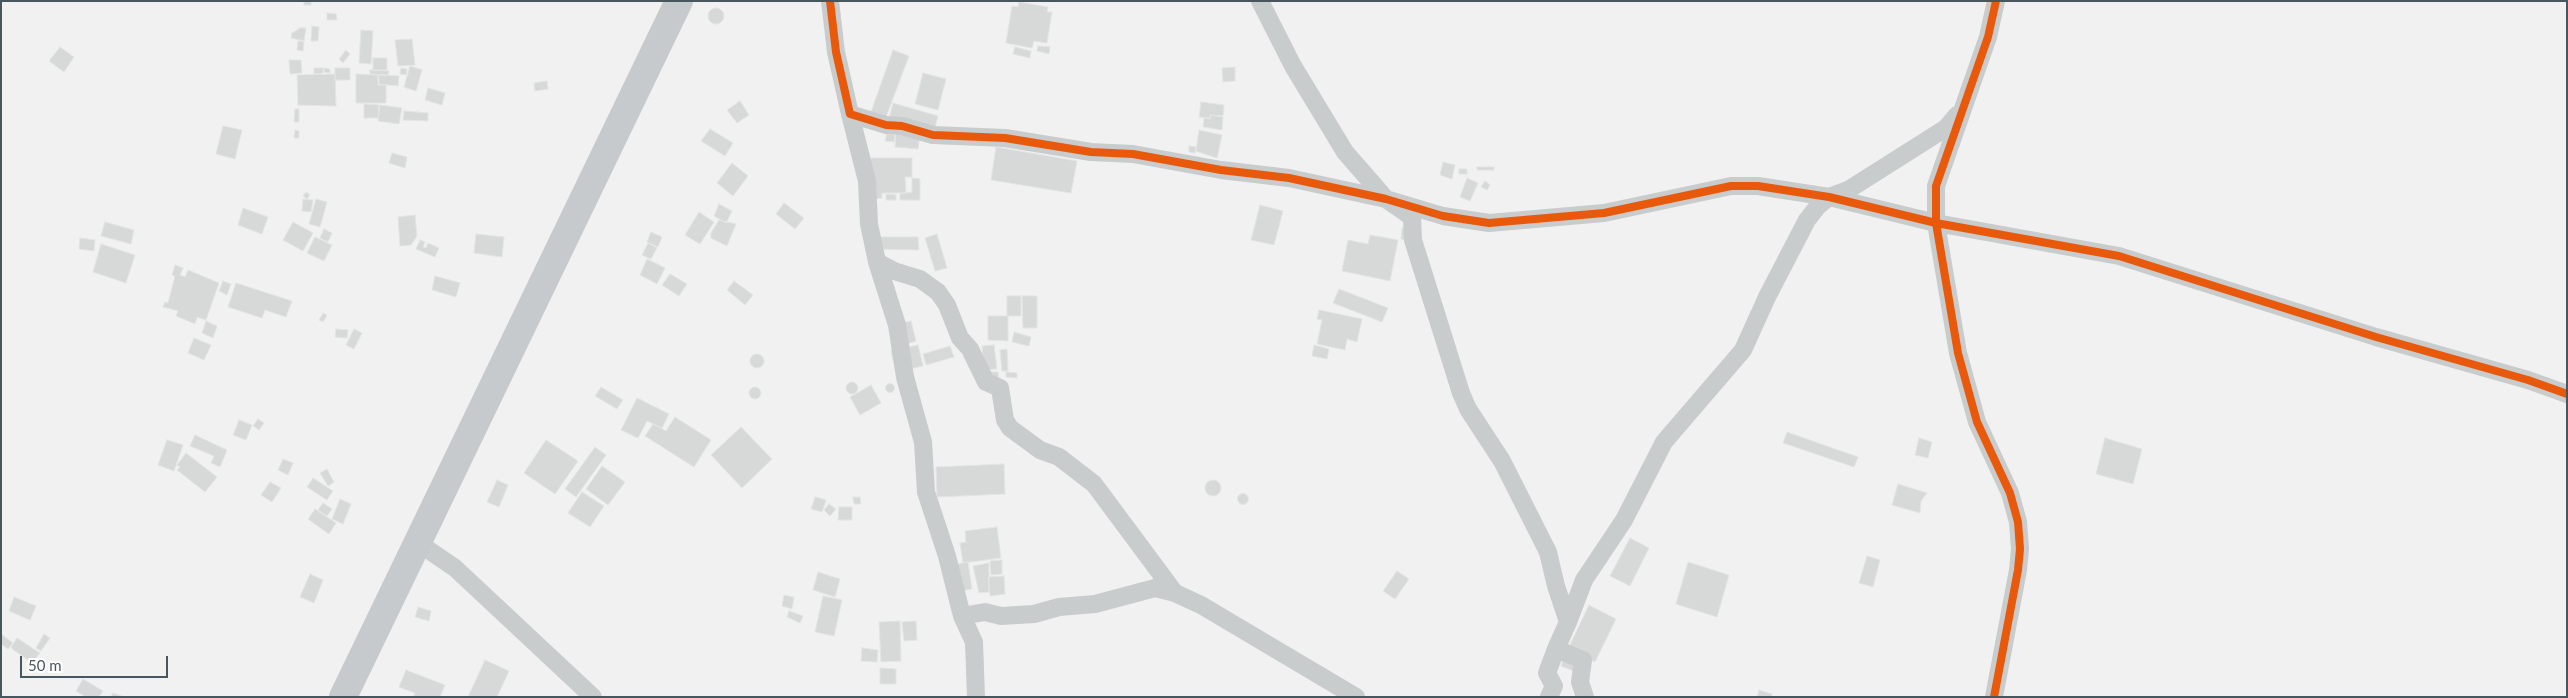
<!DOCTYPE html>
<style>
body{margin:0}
#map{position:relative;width:2568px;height:698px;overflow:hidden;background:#f1f1f1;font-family:Lato,sans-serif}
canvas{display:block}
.frame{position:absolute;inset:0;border:2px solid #48575d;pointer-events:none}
.scale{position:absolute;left:20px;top:656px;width:148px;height:22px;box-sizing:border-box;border:2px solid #48575d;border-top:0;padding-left:6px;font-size:15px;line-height:18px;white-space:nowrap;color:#48575d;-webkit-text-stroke:4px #fff;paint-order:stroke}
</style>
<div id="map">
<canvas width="2568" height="698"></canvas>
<div class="frame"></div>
<div class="scale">50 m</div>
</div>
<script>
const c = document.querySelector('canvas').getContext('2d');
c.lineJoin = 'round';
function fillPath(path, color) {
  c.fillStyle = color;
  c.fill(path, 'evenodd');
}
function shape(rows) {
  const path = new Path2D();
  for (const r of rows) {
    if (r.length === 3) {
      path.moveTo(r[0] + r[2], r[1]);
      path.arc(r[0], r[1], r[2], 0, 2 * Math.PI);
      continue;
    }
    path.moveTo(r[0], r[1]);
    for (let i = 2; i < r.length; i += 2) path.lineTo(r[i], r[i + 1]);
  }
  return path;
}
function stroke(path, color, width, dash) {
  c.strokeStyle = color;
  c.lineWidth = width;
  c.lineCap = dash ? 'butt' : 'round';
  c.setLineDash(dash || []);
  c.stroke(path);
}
const building = shape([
 [304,1,311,1,311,5,304,5,304,1],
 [1019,2,1048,7,1047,12,1052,12,1047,43,1034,41,1032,48,1006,43,1012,6,1018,7,1019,2],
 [716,16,8],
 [327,13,336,14,337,20,327,20,327,13],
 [312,26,319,27,318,41,311,41,312,26],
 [300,28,306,28,304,41,291,38,292,33,300,28],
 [361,30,373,31,371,64,359,63,361,30],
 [412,39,415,65,398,66,395,40,412,39],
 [298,41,304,42,303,51,297,50,298,41],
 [1038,46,1050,47,1049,54,1037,51,1038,46],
 [60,47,74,57,64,72,49,61,60,47],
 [1015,47,1031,51,1030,58,1013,54,1015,47],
 [346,50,350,54,343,63,339,59,346,50],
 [893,50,909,56,886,117,871,112,893,50],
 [373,58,387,58,387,70,373,70,373,58],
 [289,60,301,60,302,73,290,74,289,60],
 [410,66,422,70,416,91,404,87,410,66],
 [1235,67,1235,81,1223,82,1222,68,1235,67],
 [314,68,323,68,323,73,314,74,314,68],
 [324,68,330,69,330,73,324,72,324,68],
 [335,68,350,68,350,80,335,80,335,68],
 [401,68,407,69,406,75,400,74,401,68],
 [370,70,389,71,388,75,370,74,370,70],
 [923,73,946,79,938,110,915,104,923,73],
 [335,74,336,106,298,105,297,75,335,74],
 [356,74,378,75,378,85,386,85,386,103,356,103,356,74],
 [379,75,399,76,398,86,379,84,379,75],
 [547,81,548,89,535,91,534,83,547,81],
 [428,88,445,93,442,105,425,100,428,88],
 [740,101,749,115,737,123,727,110,740,101],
 [1201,102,1224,105,1223,116,1210,115,1210,118,1199,117,1201,102],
 [893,103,938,116,934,131,889,119,893,103],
 [364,104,379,105,378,118,364,118,364,104],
 [380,105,402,108,399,124,378,121,380,105],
 [295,109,299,109,299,122,294,122,295,109],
 [404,111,428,113,428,121,403,120,404,111],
 [1211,115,1223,117,1222,130,1203,127,1204,118,1210,119,1211,115],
 [223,126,242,130,235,159,216,154,223,126],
 [710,129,733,143,725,156,701,141,710,129],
 [295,130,299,131,299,138,294,138,295,130],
 [1199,130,1222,135,1217,158,1196,151,1199,130],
 [896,132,920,134,918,149,895,147,896,132],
 [887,134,895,135,894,142,885,141,887,134],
 [1189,146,1196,147,1195,153,1189,152,1189,146],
 [996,147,1077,161,1071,193,991,180,996,147],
 [392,153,407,157,405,168,389,163,392,153],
 [869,158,912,158,912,177,905,177,906,193,882,193,882,198,871,199,869,158],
 [1443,162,1455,165,1452,179,1440,175,1443,162],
 [732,163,748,176,733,196,717,183,732,163],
 [1477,167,1494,167,1494,170,1477,170,1477,167],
 [1459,169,1467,169,1467,174,1459,174,1459,169],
 [912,178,920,179,920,200,900,200,900,194,912,192,912,178],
 [1467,178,1478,183,1470,201,1460,197,1467,178],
 [1485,181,1490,185,1487,190,1481,187,1485,181],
 [306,192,310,195,307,199,303,196,306,192],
 [886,194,896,195,896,200,886,200,886,194],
 [303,199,313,200,311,212,302,211,303,199],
 [316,199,327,202,320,227,309,224,316,199],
 [784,203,804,218,795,229,776,214,784,203],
 [719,204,732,211,726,223,714,216,719,204],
 [1260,205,1283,211,1274,245,1251,240,1260,205],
 [243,208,268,217,262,234,238,225,243,208],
 [699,212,714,222,700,244,685,235,699,212],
 [415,215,417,236,411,245,400,246,398,217,415,215],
 [719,220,736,224,727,246,711,238,711,233,719,220],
 [105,222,134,230,131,244,101,236,105,222],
 [293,222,313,233,303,251,283,240,293,222],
 [1402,228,1409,229,1407,240,1401,239,1402,228],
 [324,229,332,233,328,242,320,238,324,229],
 [651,232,662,237,658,247,647,242,651,232],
 [476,234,504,237,502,257,474,253,476,234],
 [937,234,947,268,935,271,925,238,937,234],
 [1370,235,1398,240,1390,281,1342,271,1348,240,1368,244,1370,235],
 [315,237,332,245,324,261,307,253,315,237],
 [874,237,918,237,919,250,876,249,874,237],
 [80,238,95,240,94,251,79,249,80,238],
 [420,240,425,242,423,247,426,248,428,243,439,248,435,257,416,249,420,240],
 [648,243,657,248,651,259,642,255,648,243],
 [101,244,135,255,126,283,93,272,101,244],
 [647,259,665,268,657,284,640,275,647,259],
 [175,265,183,268,180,275,185,277,188,270,219,283,206,320,197,317,195,324,176,316,178,311,163,307,165,302,168,303,175,276,172,275,175,265],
 [670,274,687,284,679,296,662,285,670,274],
 [435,276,460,283,456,297,432,290,435,276],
 [223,281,231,284,227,295,219,291,223,281],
 [734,281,753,295,745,305,727,290,734,281],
 [236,283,292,301,286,317,265,310,262,318,228,307,236,283],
 [1339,289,1388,308,1382,322,1333,303,1339,289],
 [1007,296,1021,296,1021,316,1007,316,1007,296],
 [1022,296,1037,296,1037,328,1023,328,1022,296],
 [1319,310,1362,319,1357,342,1347,339,1345,350,1317,344,1322,320,1317,319,1319,310],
 [323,313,327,315,323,322,319,320,323,313],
 [988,316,1008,316,1008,341,988,340,988,316],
 [206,321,217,326,213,338,202,333,206,321],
 [911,321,916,341,907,344,901,323,911,321],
 [336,329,348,330,347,338,335,337,336,329],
 [354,329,362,333,354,349,346,345,354,329],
 [1014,332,1031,337,1029,346,1012,342,1014,332],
 [194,338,211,345,204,360,188,353,194,338],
 [918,345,923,366,896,372,891,351,918,345],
 [994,345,997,369,984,370,982,346,994,345],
 [1314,345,1329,349,1327,359,1312,356,1314,345],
 [950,346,954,357,926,365,923,354,950,346],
 [1007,349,1008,371,1002,371,1000,350,1007,349],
 [757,361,7],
 [989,372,998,372,999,378,988,378,989,372],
 [1006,372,1017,373,1017,378,1006,377,1006,372],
 [852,388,6],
 [890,388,4.5],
 [871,385,881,403,860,415,850,397,871,385],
 [601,387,623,400,617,409,595,396,601,387],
 [755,393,6],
 [637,398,669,414,662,428,647,421,638,438,621,430,637,398],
 [675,417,711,440,694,467,645,436,653,424,666,431,675,417],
 [258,419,264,423,259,430,253,426,258,419],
 [239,420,252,425,246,440,233,435,239,420],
 [741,427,772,459,742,488,711,455,741,427],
 [1787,432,1858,457,1854,467,1783,443,1787,432],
 [195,435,227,450,220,467,211,463,214,456,190,446,195,435],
 [1919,438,1932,442,1928,458,1915,455,1919,438],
 [2105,438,2142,449,2133,484,2096,474,2105,438],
 [167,440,183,445,174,471,158,465,167,440],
 [546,440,578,461,555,494,524,473,546,440],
 [595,447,606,455,576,497,565,489,595,447],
 [186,453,217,477,205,492,177,470,180,467,177,465,186,453],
 [283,459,293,463,288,475,278,470,283,459],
 [1004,464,1005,494,937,497,936,467,1004,464],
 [602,466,625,482,608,505,586,489,602,466],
 [327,469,334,482,328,486,320,473,327,469],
 [313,478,333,491,327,500,307,487,313,478],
 [497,480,508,485,499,507,487,502,497,480],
 [1213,488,8],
 [270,482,281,488,272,502,261,495,270,482],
 [1898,484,1927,493,1921,501,1920,513,1892,505,1898,484],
 [582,492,604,506,590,527,568,513,582,492],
 [1243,499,5.5],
 [815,497,826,500,822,512,811,509,815,497],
 [853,497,860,497,861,504,854,504,853,497],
 [340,499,351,504,343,524,332,519,340,499],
 [323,503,332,509,327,516,318,510,323,503],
 [829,504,836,509,830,516,824,510,829,504],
 [839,507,852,507,852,520,838,520,839,507],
 [315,509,336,523,329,534,308,519,315,509],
 [997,527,1001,558,963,563,960,543,966,542,965,531,997,527],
 [1630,538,1649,548,1630,586,1610,576,1630,538],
 [1867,556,1880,560,1873,587,1859,583,1867,556],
 [1002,560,1002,574,991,575,990,561,1002,560],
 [968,562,972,589,960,591,956,564,968,562],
 [1688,562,1729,575,1717,617,1676,604,1688,562],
 [989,563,989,592,979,593,973,566,989,563],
 [1397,571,1409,579,1395,599,1383,591,1397,571],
 [818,572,840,579,835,597,813,590,818,572],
 [310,574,323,580,314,603,300,597,310,574],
 [1004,576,1005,594,990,596,988,577,1004,576],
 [784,595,794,597,792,609,782,606,784,595],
 [823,596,842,600,834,636,815,632,823,596],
 [14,597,36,606,30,620,9,611,14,597],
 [1589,605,1616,619,1595,662,1568,649,1589,605],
 [418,607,431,611,429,621,415,617,418,607],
 [789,611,803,616,800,623,787,617,789,611],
 [900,621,901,661,881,662,879,622,900,621],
 [916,621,917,640,904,641,902,622,916,621],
 [1,634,13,643,8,649,1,644,1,634],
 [44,634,50,638,41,651,36,648,44,634],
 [17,638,40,653,32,663,11,648,17,638],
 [862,648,878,650,877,662,861,661,862,648],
 [1564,657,1578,662,1574,671,1561,666,1564,657],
 [485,660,509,671,497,697,468,697,485,660],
 [880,668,896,669,896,684,880,684,880,668],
 [406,670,445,685,440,697,413,697,415,693,399,687,406,670],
 [83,679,103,691,99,697,86,697,76,691,83,679],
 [1759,690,1772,694,1771,697,1757,697,1759,690],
 [113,693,124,697,111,697,113,693]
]);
const minor = shape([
 [830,1,836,52,850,114,886,125,902,126,933,135,1005,138,1091,152,1133,154,1221,170,1289,178,1386,199,1443,216,1489,223,1604,213,1731,186,1758,186,1829,197,1936,223,2119,256,2376,337,2528,380,2567,394],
 [1260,1,1293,66,1345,152,1386,199,1412,217,1413,240,1461,393,1468,409,1502,461,1548,552,1556,586,1568,622,1556,649,1583,660,1580,682,1585,697],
 [850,114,867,181,869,224,877,262,897,325,905,377,923,442,926,492,947,556,962,616,974,642,976,697],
 [877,262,894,271,920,279,938,292,947,305,960,338,970,349,986,382,1000,388,1005,420,1010,428,1040,450,1059,457,1094,484,1175,593],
 [417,542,455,568,593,697],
 [962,616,985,612,1001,616,1034,614,1059,607,1095,604,1155,588,1175,593,1201,605,1356,697],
 [1568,622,1584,580,1624,520,1664,442,1743,350,1767,297,1807,220,1818,206,1829,197,1848,190,1946,128,1957,115],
 [1549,697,1554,686,1547,673,1556,649],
 [1994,697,2018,570,2020,549,2018,522,2010,493,1977,422,1958,353,1936,223,1936,186,1988,37,1996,1]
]);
const primary = shape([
 [343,697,679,1]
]);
const cycleway = shape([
 [830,1,836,52,850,114,886,125,902,126,933,135,1005,138,1091,152,1133,154,1221,170,1289,178,1386,199,1443,216,1489,223,1604,213,1731,186,1758,186,1829,197,1936,223,2119,256,2376,337,2528,380,2567,394],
 [1994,697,2018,570,2020,549,2018,522,2010,493,1977,422,1958,353,1936,223,1936,186,1988,37,1996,1]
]);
fillPath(building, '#d7d9d9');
stroke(building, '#e2e3e4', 1);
stroke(minor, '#c8cccc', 18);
stroke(primary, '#c6cacc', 28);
stroke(cycleway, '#e8590c', 8);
</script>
